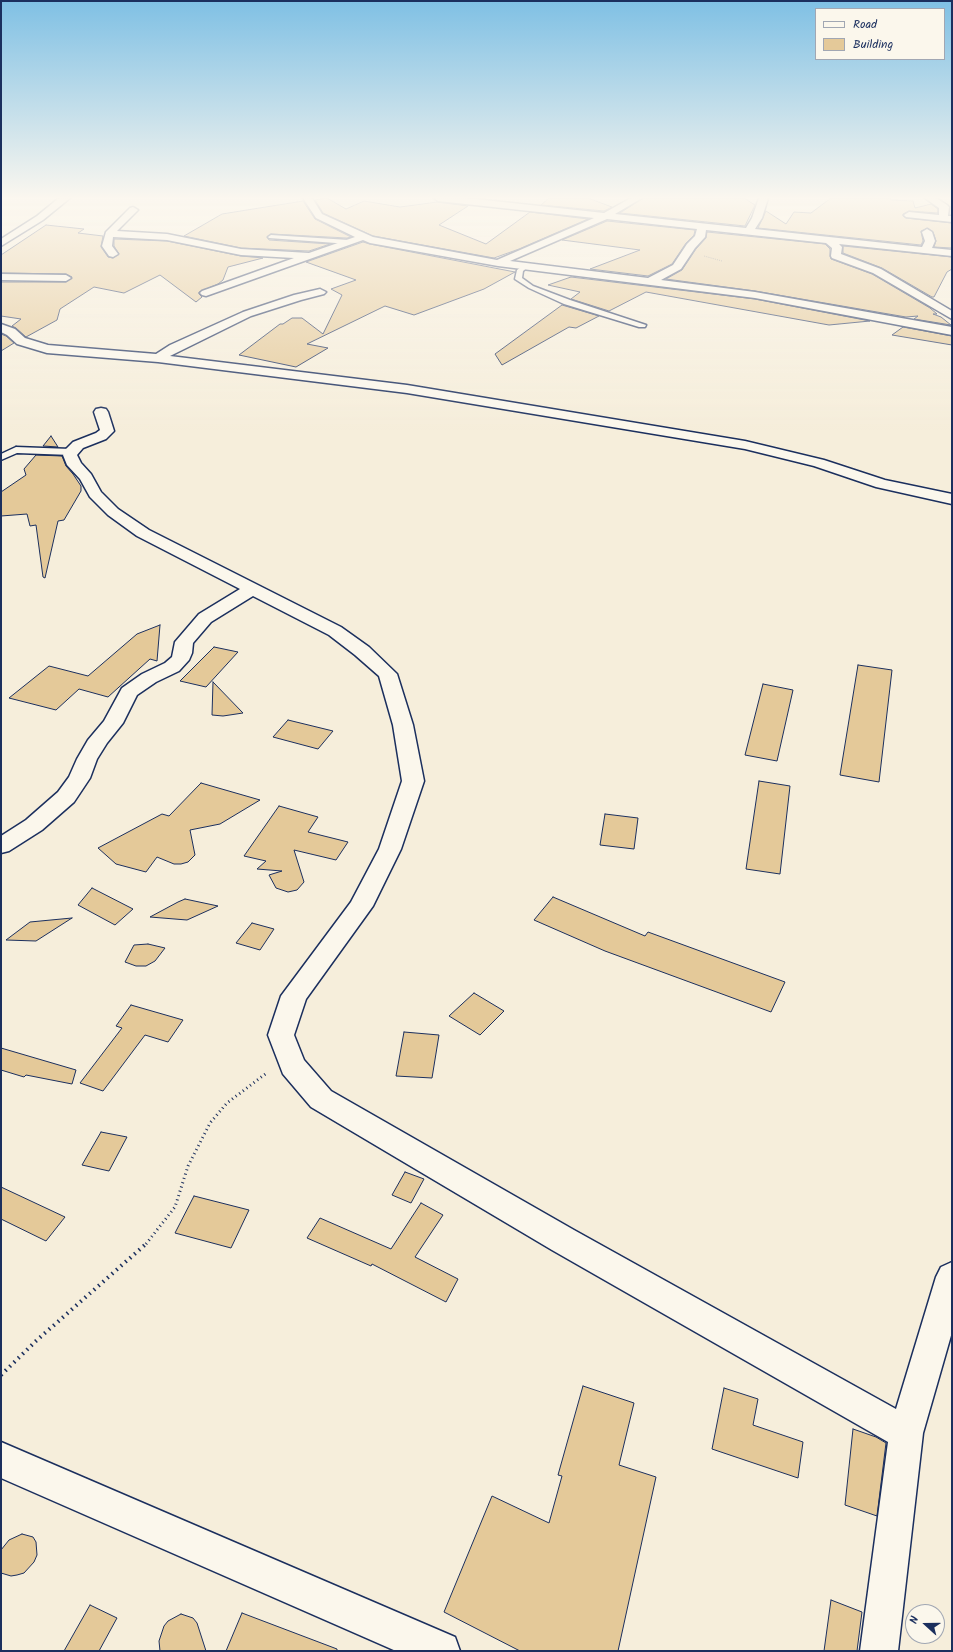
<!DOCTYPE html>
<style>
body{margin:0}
#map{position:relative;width:953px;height:1652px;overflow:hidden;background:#f6eedb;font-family:Kalam,sans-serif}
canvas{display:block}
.frame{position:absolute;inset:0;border:2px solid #1b2f5e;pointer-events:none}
.legend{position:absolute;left:815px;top:8px;width:130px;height:52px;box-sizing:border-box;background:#fbf7ec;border:1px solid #a1a7b3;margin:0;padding:5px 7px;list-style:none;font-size:12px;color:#1b2f5e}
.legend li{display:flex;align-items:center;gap:8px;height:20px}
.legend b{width:20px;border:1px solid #a1a7b3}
.north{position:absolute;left:905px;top:1604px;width:40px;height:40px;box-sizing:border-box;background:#fbf7ec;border:1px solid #a1a7b3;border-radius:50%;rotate:291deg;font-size:11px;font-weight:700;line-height:16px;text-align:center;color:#1b2f5e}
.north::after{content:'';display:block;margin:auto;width:14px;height:18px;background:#1b2f5e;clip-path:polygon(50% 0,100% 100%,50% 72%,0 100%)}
</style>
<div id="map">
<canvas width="953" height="1652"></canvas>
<div class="frame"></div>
<ul class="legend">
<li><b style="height:5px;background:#fbf7ec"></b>Road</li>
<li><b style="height:11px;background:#e4c999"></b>Building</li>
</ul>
<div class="north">N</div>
</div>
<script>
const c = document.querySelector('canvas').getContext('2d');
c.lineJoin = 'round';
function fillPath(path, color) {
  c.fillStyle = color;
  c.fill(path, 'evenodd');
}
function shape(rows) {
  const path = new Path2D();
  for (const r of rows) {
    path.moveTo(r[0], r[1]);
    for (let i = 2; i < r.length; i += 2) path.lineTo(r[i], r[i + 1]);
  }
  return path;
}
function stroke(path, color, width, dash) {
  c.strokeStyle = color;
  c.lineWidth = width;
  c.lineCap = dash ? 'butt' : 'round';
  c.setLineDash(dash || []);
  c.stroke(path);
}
const building = shape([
 [327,198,346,209,364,201,400,207,437,202,468,206,439,225,486,244,530,212,588,219,519,249,494,258,373,236,323,213,315,200,327,198],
 [549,198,588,198,612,207,604,211,541,205,549,198],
 [643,198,744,198,755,205,745,226,620,213,643,198],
 [831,198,890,198,891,200,913,201,915,208,931,204,938,209,938,213,909,211,903,214,903,216,906,218,952,223,952,248,934,247,936,241,933,232,928,228,921,231,923,241,921,245,758,228,766,211,786,224,794,212,811,213,831,198],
 [303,201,315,219,351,237,347,238,271,234,267,237,269,240,330,244,309,251,241,248,184,236,222,214,303,201],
 [607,221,695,230,694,235,686,243,672,264,648,276,590,269,640,250,562,240,607,221],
 [46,225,84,229,78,233,103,236,101,247,108,257,113,258,119,254,114,246,114,239,167,241,241,256,263,258,228,267,223,280,218,284,199,292,199,294,202,297,196,302,160,275,124,293,94,287,60,309,57,320,26,337,16,328,12,326,21,319,1,316,1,282,66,282,72,277,66,274,1,273,1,255,46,225],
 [707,232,825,244,830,249,830,256,831,259,872,274,930,308,937,314,933,314,941,317,951,325,914,319,918,316,906,317,755,291,666,279,682,270,696,249,706,238,707,232],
 [363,242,370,244,515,272,484,289,414,315,385,306,307,344,328,348,296,367,239,355,280,324,283,324,292,318,302,318,323,334,342,295,331,289,356,280,306,262,363,242],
 [843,246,952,257,952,269,947,272,934,297,932,297,882,268,843,253,843,246],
 [571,277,755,299,870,321,829,325,646,292,609,311,571,299,580,292,548,285,571,277],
 [562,305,599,316,576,328,569,327,502,365,495,354,562,305],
 [903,327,952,336,952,345,892,335,903,327],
 [1,334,6,336,14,343,1,351,1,334],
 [51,436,58,447,43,446,51,436],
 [36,455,62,456,66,466,73,474,81,486,81,491,64,520,58,521,45,578,43,577,36,525,30,526,27,514,1,516,1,492,26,475,24,469,36,455],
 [160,625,157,661,150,659,108,697,79,689,56,710,9,698,49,666,88,676,137,634,160,625],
 [214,647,238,652,206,687,180,681,214,647],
 [858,665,892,670,879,782,840,775,858,665],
 [213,682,243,713,223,716,212,715,213,682],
 [763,684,793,690,777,761,745,755,763,684],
 [288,720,333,731,318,749,273,737,288,720],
 [759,781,790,786,780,874,746,869,759,781],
 [201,783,260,800,220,824,190,830,195,855,188,862,181,864,174,864,157,857,146,872,116,864,98,848,162,814,169,816,201,783],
 [279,806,318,817,308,832,348,842,336,860,294,850,304,882,297,890,288,892,276,888,269,875,282,871,257,869,266,861,244,856,279,806],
 [605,814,638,818,634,849,600,845,605,814],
 [92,888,133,909,115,925,78,905,92,888],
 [553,897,645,936,648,932,785,982,771,1012,605,951,534,920,553,897],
 [185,899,218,906,187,920,150,917,178,902,185,899],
 [72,918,36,941,6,940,30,922,72,918],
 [252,923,274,929,260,950,236,943,252,923],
 [148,944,165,948,155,961,146,966,136,966,125,962,134,945,148,944],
 [474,993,504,1011,480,1035,449,1016,474,993],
 [131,1005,183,1020,168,1042,145,1035,103,1091,80,1083,122,1028,116,1026,131,1005],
 [404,1032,439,1035,432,1078,396,1076,404,1032],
 [1,1048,76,1070,72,1084,26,1075,24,1077,1,1070,1,1048],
 [101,1132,127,1137,109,1171,82,1165,101,1132],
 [405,1172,424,1179,411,1203,392,1195,405,1172],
 [1,1187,65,1217,46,1241,1,1219,1,1187],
 [194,1196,249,1210,231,1248,175,1233,194,1196],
 [421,1203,443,1215,415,1257,458,1279,446,1302,372,1264,371,1266,307,1238,320,1218,391,1249,421,1203],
 [583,1386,634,1403,619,1465,656,1477,618,1651,520,1651,444,1612,492,1496,549,1523,562,1476,558,1475,583,1386],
 [724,1388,758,1399,753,1425,803,1442,798,1478,712,1449,724,1388],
 [853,1429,876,1437,886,1443,877,1516,845,1505,853,1429],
 [22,1534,33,1537,36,1542,37,1555,34,1562,24,1573,17,1575,11,1576,1,1573,1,1550,9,1540,22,1534],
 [831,1600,862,1612,857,1651,824,1651,831,1600],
 [90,1605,117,1618,99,1651,64,1651,90,1605],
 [242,1613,337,1649,337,1651,226,1651,242,1613],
 [181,1614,193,1618,197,1623,206,1651,160,1651,159,1641,164,1626,168,1621,181,1614]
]);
const pathFar2 = shape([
 [704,256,722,261]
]);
const pathFar1 = shape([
 [146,1244,175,1207,188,1166,210,1123,227,1103,268,1072]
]);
const path = shape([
 [1,1375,36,1341,147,1243]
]);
const lane = shape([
 [271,235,349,240,352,242,349,244,269,238,268,237,271,235],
 [524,265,529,266,523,271,522,278,533,286,570,300,646,325,645,327,639,327,564,304,529,288,515,279,517,270,524,265],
 [16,447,71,449,76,452,71,455,17,453,1,460,1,454,16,447]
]);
const street = shape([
 [59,198,70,198,43,220,1,246,1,239,37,216,59,198],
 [303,198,312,198,322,214,373,237,497,260,594,218,438,201,434,198,466,198,604,213,631,198,642,198,615,214,746,228,752,218,759,198,768,198,762,218,755,229,922,247,925,241,922,232,927,229,932,232,935,241,932,248,952,250,952,256,839,244,842,247,841,254,881,269,952,311,952,319,873,273,832,258,831,256,832,248,826,243,706,230,705,237,695,248,681,269,661,280,755,292,952,327,952,335,755,298,498,266,370,243,363,240,206,296,202,295,200,293,202,291,294,258,241,255,167,240,113,237,112,246,118,254,113,257,109,256,102,246,106,232,130,208,133,207,138,210,117,231,167,234,241,249,309,253,355,237,316,218,303,198],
 [607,219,697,229,695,236,687,244,673,265,648,278,510,261,607,219],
 [925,198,936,198,947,205,949,207,948,216,952,216,952,222,906,217,904,215,909,212,939,215,939,208,925,198],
 [1,274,66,275,71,278,66,281,1,280,1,274],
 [320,289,326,292,324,294,301,300,251,316,170,356,407,385,745,441,824,460,885,480,952,494,952,504,876,487,814,466,745,449,407,393,158,362,47,353,17,344,7,335,1,332,1,324,15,329,25,338,48,345,156,354,170,345,243,312,294,295,320,289],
 [101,408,106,409,108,412,114,431,106,439,83,448,77,455,81,463,91,474,101,492,118,509,149,530,341,627,369,647,397,674,413,725,424,781,401,849,373,906,306,999,294,1035,304,1060,331,1091,574,1230,896,1409,936,1277,941,1267,952,1262,952,1332,923,1433,898,1651,860,1651,888,1442,552,1250,311,1107,283,1074,268,1035,281,996,351,902,379,849,402,781,393,725,379,676,355,655,329,635,253,596,211,622,193,643,192,653,189,660,179,671,156,682,137,695,123,723,107,743,97,759,90,778,74,802,42,830,9,851,1,853,1,836,26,820,58,792,69,777,77,759,88,740,104,721,122,688,142,674,165,663,172,657,175,642,199,614,240,589,137,536,108,515,90,497,80,479,67,465,63,455,66,449,73,442,96,433,100,430,94,412,96,409,101,408],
 [1,1442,455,1637,460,1651,396,1651,1,1478,1,1442]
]);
fillPath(building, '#e4c999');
stroke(building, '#1b2f5e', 1);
stroke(lane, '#1b2f5e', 3);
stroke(street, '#1b2f5e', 3);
stroke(pathFar2, '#1b2f5e', 1, [0.5, 1.5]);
stroke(pathFar1, '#1b2f5e', 3, [1, 3.5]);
stroke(path, '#1b2f5e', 4, [1.5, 4.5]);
fillPath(lane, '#fbf7ec');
fillPath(street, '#fbf7ec');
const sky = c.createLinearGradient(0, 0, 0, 430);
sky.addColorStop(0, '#7fc0e4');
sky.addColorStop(0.46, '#fbf7ef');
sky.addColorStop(1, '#fbf7ef00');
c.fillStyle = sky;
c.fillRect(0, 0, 953, 430);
</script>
